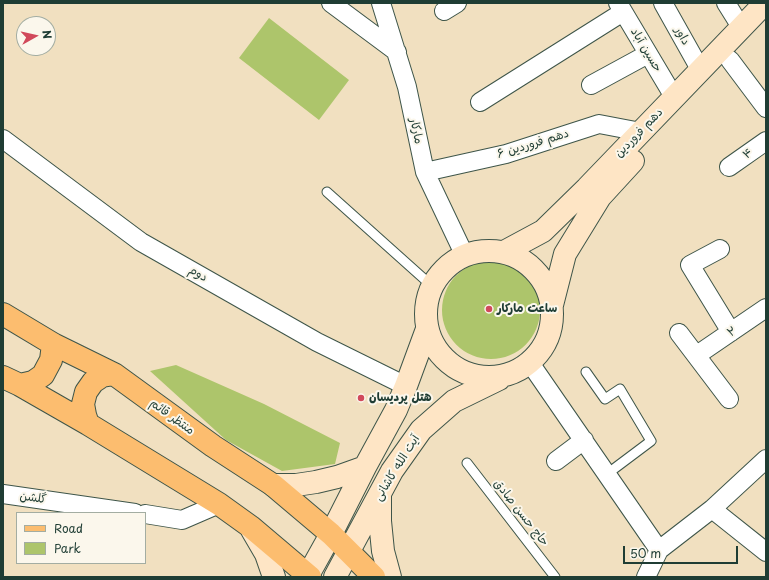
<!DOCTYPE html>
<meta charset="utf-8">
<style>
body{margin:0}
#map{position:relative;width:769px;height:580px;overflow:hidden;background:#f1e0c0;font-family:"Playpen Sans",sans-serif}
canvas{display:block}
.frame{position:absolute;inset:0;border:4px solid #1f3d34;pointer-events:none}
.legend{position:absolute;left:16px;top:512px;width:130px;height:52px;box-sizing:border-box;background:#fbf7ec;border:1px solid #a3ada2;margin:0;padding:5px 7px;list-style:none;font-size:12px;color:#1f3d34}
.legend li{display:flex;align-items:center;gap:8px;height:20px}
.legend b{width:20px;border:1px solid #a3ada2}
.north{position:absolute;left:16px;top:16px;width:40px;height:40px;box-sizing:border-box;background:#fbf7ec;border:1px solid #a3ada2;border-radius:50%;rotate:82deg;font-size:11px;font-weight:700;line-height:16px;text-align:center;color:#1f3d34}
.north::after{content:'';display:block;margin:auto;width:14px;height:18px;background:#d1495b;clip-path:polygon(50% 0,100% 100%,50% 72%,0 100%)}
.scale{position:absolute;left:623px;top:546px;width:115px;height:18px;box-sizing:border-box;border:2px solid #1f3d34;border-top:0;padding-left:5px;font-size:12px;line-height:14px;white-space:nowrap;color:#1f3d34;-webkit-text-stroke:3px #fbf7ec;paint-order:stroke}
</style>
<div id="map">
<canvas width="769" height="580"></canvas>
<div class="frame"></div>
<ul class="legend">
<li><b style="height:5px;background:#fcbd6f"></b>Road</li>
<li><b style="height:11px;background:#adc56b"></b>Park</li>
</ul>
<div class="north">N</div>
<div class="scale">50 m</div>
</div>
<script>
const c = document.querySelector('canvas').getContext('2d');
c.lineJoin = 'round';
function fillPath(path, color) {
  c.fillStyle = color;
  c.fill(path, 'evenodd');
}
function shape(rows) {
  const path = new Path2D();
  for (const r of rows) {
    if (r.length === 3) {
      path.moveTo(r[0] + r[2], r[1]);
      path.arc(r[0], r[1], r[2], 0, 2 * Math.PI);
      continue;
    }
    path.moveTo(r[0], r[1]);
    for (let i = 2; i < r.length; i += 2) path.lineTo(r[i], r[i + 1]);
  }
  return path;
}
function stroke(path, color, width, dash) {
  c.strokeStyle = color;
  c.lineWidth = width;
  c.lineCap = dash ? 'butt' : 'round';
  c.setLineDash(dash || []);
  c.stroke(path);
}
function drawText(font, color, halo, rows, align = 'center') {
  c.font = font + ' "Playpen Sans","Playpen Sans Arabic",sans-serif';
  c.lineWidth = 4;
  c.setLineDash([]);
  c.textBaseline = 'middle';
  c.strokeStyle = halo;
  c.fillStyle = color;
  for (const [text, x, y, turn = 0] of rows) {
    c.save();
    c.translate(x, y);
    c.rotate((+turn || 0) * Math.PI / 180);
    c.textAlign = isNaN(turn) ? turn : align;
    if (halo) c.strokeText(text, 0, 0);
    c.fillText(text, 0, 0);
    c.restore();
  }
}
const green = shape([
 [269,18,349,80,319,120,239,58],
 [491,310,49],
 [176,365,264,404,340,443,335,464,282,471,226,440,150,371]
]);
const service = shape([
 [327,192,432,286],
 [586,372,605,399,620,389,651,441,607,474],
 [467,463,555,577]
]);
const minor = shape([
 [331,3,397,52],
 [381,3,407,87,425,172,464,254],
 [618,3,674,97],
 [663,3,700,69],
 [726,3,741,27],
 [444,11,457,3],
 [730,60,766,108],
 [591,85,648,54],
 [480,102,623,12],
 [3,139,141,242,317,342,406,386],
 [729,167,766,141],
 [425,172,506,154,599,124,641,132],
 [720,249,690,265,731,332],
 [679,333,729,399],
 [697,355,766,308],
 [530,363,659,550],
 [556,461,584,440],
 [3,494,135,513],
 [712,509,766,459],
 [145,514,182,520,219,504],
 [646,577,659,550,712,509,766,552]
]);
const secondary = shape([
 [489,314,63],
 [504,252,543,231,587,188,765,3],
 [552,305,565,254,600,197,633,161],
 [273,485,296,485,316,482,337,477,365,467],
 [380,495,380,521,383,551,390,577],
 [252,530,266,554,274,577],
 [307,577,331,534,365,467,396,410,406,386,427,329],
 [335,577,392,471,421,430,454,401,499,379]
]);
const primary = shape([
 [3,314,53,344,114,374,213,446,273,485,331,534,374,577],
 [3,377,20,385,88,424,219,504,251,527,310,577],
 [20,385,33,382,43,375,51,360,53,344],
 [88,424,85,415,83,404,86,392,93,382,102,376,114,374]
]);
const markers = [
 [489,309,4,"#d1495b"],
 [361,398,4,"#d1495b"]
];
const streetNames = [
 ["داور",682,36,60],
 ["حسین آباد",646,50,59],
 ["مارکار",416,131,78],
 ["دهم فروردین",639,133,-46],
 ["دهم فروردین ۶",533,144,-17],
 ["۴",748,154,-35],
 ["دوم",198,274,30],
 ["۲",732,332,-34],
 ["منتظر قائم",172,417,36],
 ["آیت الله کاشانی",397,468,-58],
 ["گلشن",33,498,8],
 ["حاج حسن صادق",521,513,52]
];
const poiNames = [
 ["ساعت مارکار",497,309],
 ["هتل پردیسان",369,398]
];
fillPath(green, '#adc56b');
stroke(service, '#3e5549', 11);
stroke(minor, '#3e5549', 20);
stroke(secondary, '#3e5549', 24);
stroke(primary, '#3e5549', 24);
stroke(service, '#fff', 9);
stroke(minor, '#fff', 18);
stroke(secondary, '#fee5c5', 22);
stroke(primary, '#fcbd6f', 22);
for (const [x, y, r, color] of markers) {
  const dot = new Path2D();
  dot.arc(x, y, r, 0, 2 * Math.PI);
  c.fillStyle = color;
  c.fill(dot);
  stroke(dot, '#fbf7ec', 1.5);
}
drawText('12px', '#1f3d34', '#fbf7ec', streetNames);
drawText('bold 12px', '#1f3d34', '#fbf7ec', poiNames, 'left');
</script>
